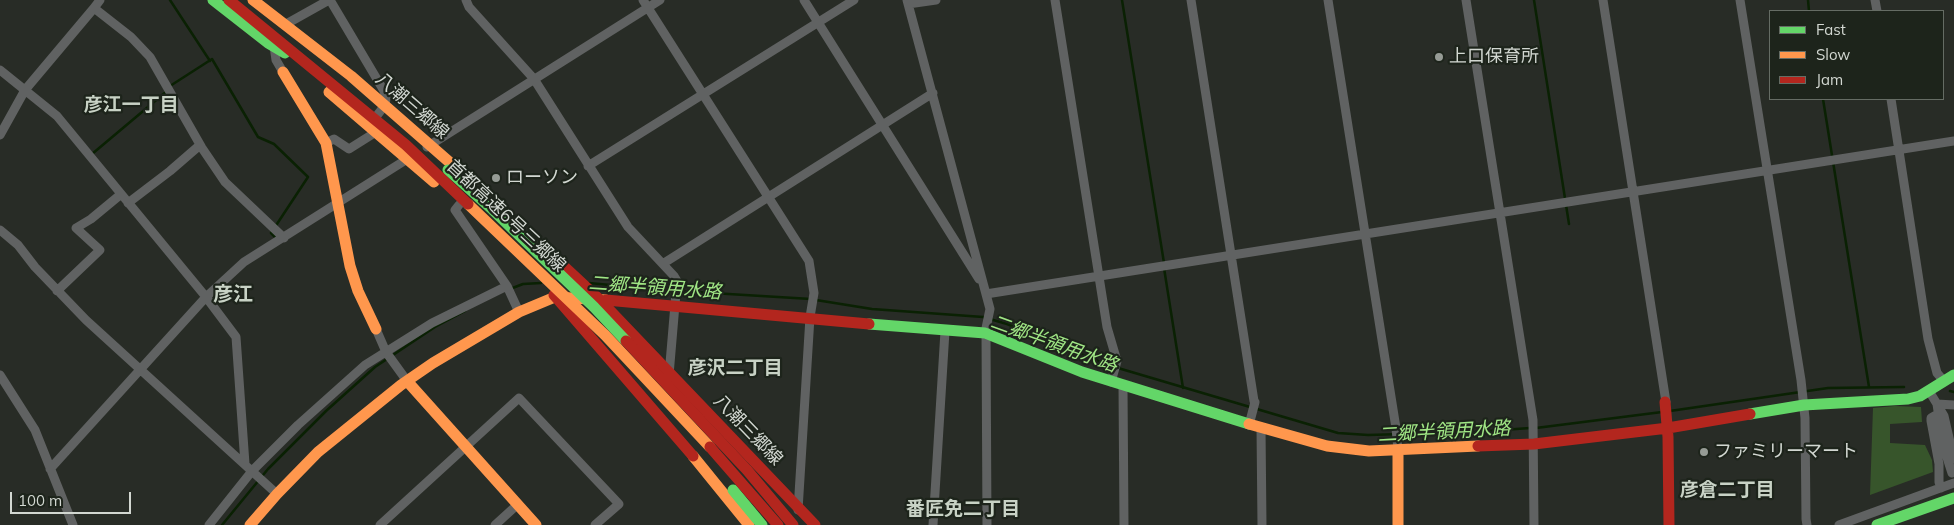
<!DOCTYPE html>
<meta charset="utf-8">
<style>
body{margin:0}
#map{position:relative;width:1954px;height:525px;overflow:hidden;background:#282c26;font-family:Mulish,sans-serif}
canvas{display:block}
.legend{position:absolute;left:1769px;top:10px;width:175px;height:90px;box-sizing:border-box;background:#1d241b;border:1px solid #656c64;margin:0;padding:6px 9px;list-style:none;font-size:15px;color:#d2d7d1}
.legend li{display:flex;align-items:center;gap:10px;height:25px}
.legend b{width:25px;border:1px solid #656c64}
.scale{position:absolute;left:10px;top:492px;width:121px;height:22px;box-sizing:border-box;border:2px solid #d2d7d1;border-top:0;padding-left:6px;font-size:15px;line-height:18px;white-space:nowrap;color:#d2d7d1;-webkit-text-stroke:4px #1d241b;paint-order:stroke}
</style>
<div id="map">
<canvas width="1954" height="525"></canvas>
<ul class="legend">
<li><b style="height:6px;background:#63d668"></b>Fast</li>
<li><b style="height:6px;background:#ff974d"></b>Slow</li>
<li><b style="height:6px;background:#b3261e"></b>Jam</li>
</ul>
<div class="scale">100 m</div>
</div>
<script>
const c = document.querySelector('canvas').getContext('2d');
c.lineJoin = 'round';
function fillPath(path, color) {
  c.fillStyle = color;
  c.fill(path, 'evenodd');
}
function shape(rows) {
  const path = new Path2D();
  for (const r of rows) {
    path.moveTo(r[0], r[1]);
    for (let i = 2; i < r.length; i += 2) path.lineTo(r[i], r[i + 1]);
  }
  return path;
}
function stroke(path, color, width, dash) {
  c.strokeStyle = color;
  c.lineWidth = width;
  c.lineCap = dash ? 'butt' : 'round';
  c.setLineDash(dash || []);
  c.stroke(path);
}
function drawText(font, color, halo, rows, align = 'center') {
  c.font = font + ' Mulish,"Noto Sans JP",sans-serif';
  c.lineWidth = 4.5;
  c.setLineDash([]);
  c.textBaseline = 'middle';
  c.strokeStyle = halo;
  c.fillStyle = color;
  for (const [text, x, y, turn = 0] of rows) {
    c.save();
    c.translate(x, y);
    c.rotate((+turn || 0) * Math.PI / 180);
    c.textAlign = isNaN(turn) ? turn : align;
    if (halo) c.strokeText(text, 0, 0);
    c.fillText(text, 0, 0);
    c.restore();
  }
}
const green = shape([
 [1895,406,1921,407,1922,422,1890,424,1890,443,1925,445,1932,460,1933,472,1870,495,1873,408]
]);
const stream = shape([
 [170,0,210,61],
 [1122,0,1164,263],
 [1534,0,1569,224],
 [1808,0,1809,11],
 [170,86,212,59,258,137,274,144,308,177,271,233,276,238],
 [1823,99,1869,387],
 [92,154,167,91],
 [1164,268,1183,388],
 [589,283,673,291],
 [510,289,523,284,541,283],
 [679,291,811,299],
 [816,300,872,309,983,317,1007,324,1113,367],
 [1118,368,1338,433,1368,435,1475,432,1530,428],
 [1950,391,1954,392],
 [1670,411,1828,388,1904,387],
 [1536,428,1662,412],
 [222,525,268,469,326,411,375,367,435,327,465,311]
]);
const street = shape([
 [100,0,94,8,131,37,150,57,202,148,225,182,284,238],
 [330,0,384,91,386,98,385,105,372,122],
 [466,0,469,7,534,79,628,227,674,276,677,281,669,375],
 [643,0,809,261,814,293,810,317,798,510],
 [804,0,979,279],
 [907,0,990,309,985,333],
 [1055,0,1107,327,1117,361,1111,382],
 [1191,0,1254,401],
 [1328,0,1396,428,1398,450],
 [1466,0,1533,420,1534,525],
 [1603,0,1666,402],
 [1740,0,1801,380,1805,418,1806,519,1807,525],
 [1875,0,1877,11],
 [908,4,936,0],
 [288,23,329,0],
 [274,46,276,60,283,72],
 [0,70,57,116,206,297,236,337,245,464],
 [1891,99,1928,339,1937,373,1943,380],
 [0,135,25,90,94,8],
 [326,143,334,139,349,149,376,132],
 [427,147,660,0],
 [588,166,854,0],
 [128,203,170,171,200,145],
 [459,205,455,210,507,286,519,312],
 [0,230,18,245,35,267,86,320,277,494],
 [664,263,933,93],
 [57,291,100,250,76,228,91,219,120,195],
 [986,294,1954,141],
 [376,329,386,352,407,381],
 [986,333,987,525],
 [0,375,35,430,73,525],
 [1123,386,1124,525],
 [1929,391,1937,404,1943,445,1952,473],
 [1954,405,1937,404,1944,416,1954,459],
 [1938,414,1931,418,1931,421,1939,464,1939,482,1941,488],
 [1249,425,1255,402],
 [1261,428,1262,525],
 [50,469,206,297,244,262,412,156],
 [209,525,252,471,298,425,365,365,432,323,507,286],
 [380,525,519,398,619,504,595,525],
 [495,525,517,505],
 [933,525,945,331],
 [1839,525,1954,483]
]);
const fast = shape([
 [213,0,268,43,285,53],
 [869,324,985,333,1082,372,1249,424],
 [1750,414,1804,405,1908,399,1920,396,1954,375],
 [1877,525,1954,498]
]);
const slow = shape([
 [253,0,351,76,463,174],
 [283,72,326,143,350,266,358,291,376,329],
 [329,92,434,182],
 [407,381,536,525],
 [1249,424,1327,446,1369,451,1478,446],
 [1398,450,1398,525],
 [693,456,749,525],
 [250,525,277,494,318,452,401,385,433,363,519,312,555,297,606,300]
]);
const jam = shape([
 [555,258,599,299,815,525],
 [554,295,693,456],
 [606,300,869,324],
 [1665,402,1668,437,1669,525],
 [1478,446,1534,444,1668,428,1750,414]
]);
const fastBridge = shape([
 [448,170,493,210,594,307,626,341],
 [733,490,762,525]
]);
const slowBridge = shape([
 [468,204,605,335,710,447]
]);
const jamBridge = shape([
 [229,0,406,145,468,204],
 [626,341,747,470,793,525],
 [710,447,778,525]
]);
const markers = [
 [1439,57,5,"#969b95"],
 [496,178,5,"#969b95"],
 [1704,452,5,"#969b95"]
];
const poiNames = [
 ["上口保育所",1449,57],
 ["ローソン",506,178],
 ["ファミリーマート",1714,452]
];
const streetNames = [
 ["八潮三郷線",412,106,41],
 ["首都高速6号三郷線",506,216,43],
 ["八潮三郷線",748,430,46]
];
const neighbourhoodNames = [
 ["彦江一丁目",131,105],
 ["彦沢二丁目",735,368],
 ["彦倉二丁目",1727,490],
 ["番匠免二丁目",963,509]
];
const waterNames = [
 ["二郷半領用水路",655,288,4],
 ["二郷半領用水路",1054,344,20],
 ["二郷半領用水路",1444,432,-3]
];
const quarterNames = [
 ["彦江",233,295]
];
fillPath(green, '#37552b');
stroke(stream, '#0a2103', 2.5);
stroke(street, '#606262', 9);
stroke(fast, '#63d668', 11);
stroke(slow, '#ff974d', 11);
stroke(jam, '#b3261e', 11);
stroke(fastBridge, '#63d668', 11);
stroke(slowBridge, '#ff974d', 11);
stroke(jamBridge, '#b3261e', 11);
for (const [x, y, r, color] of markers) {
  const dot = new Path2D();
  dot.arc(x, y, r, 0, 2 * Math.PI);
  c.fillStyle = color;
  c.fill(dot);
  stroke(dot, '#1d241b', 2);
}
drawText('18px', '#d2d7d1', '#1d241b', poiNames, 'left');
drawText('18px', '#d2d7d1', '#1d241b', streetNames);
drawText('bold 19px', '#c8d2c5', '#1d241b', neighbourhoodNames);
drawText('italic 19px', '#a0e685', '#1d241b', waterNames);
drawText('bold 20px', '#c8d2c5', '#1d241b', quarterNames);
</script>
